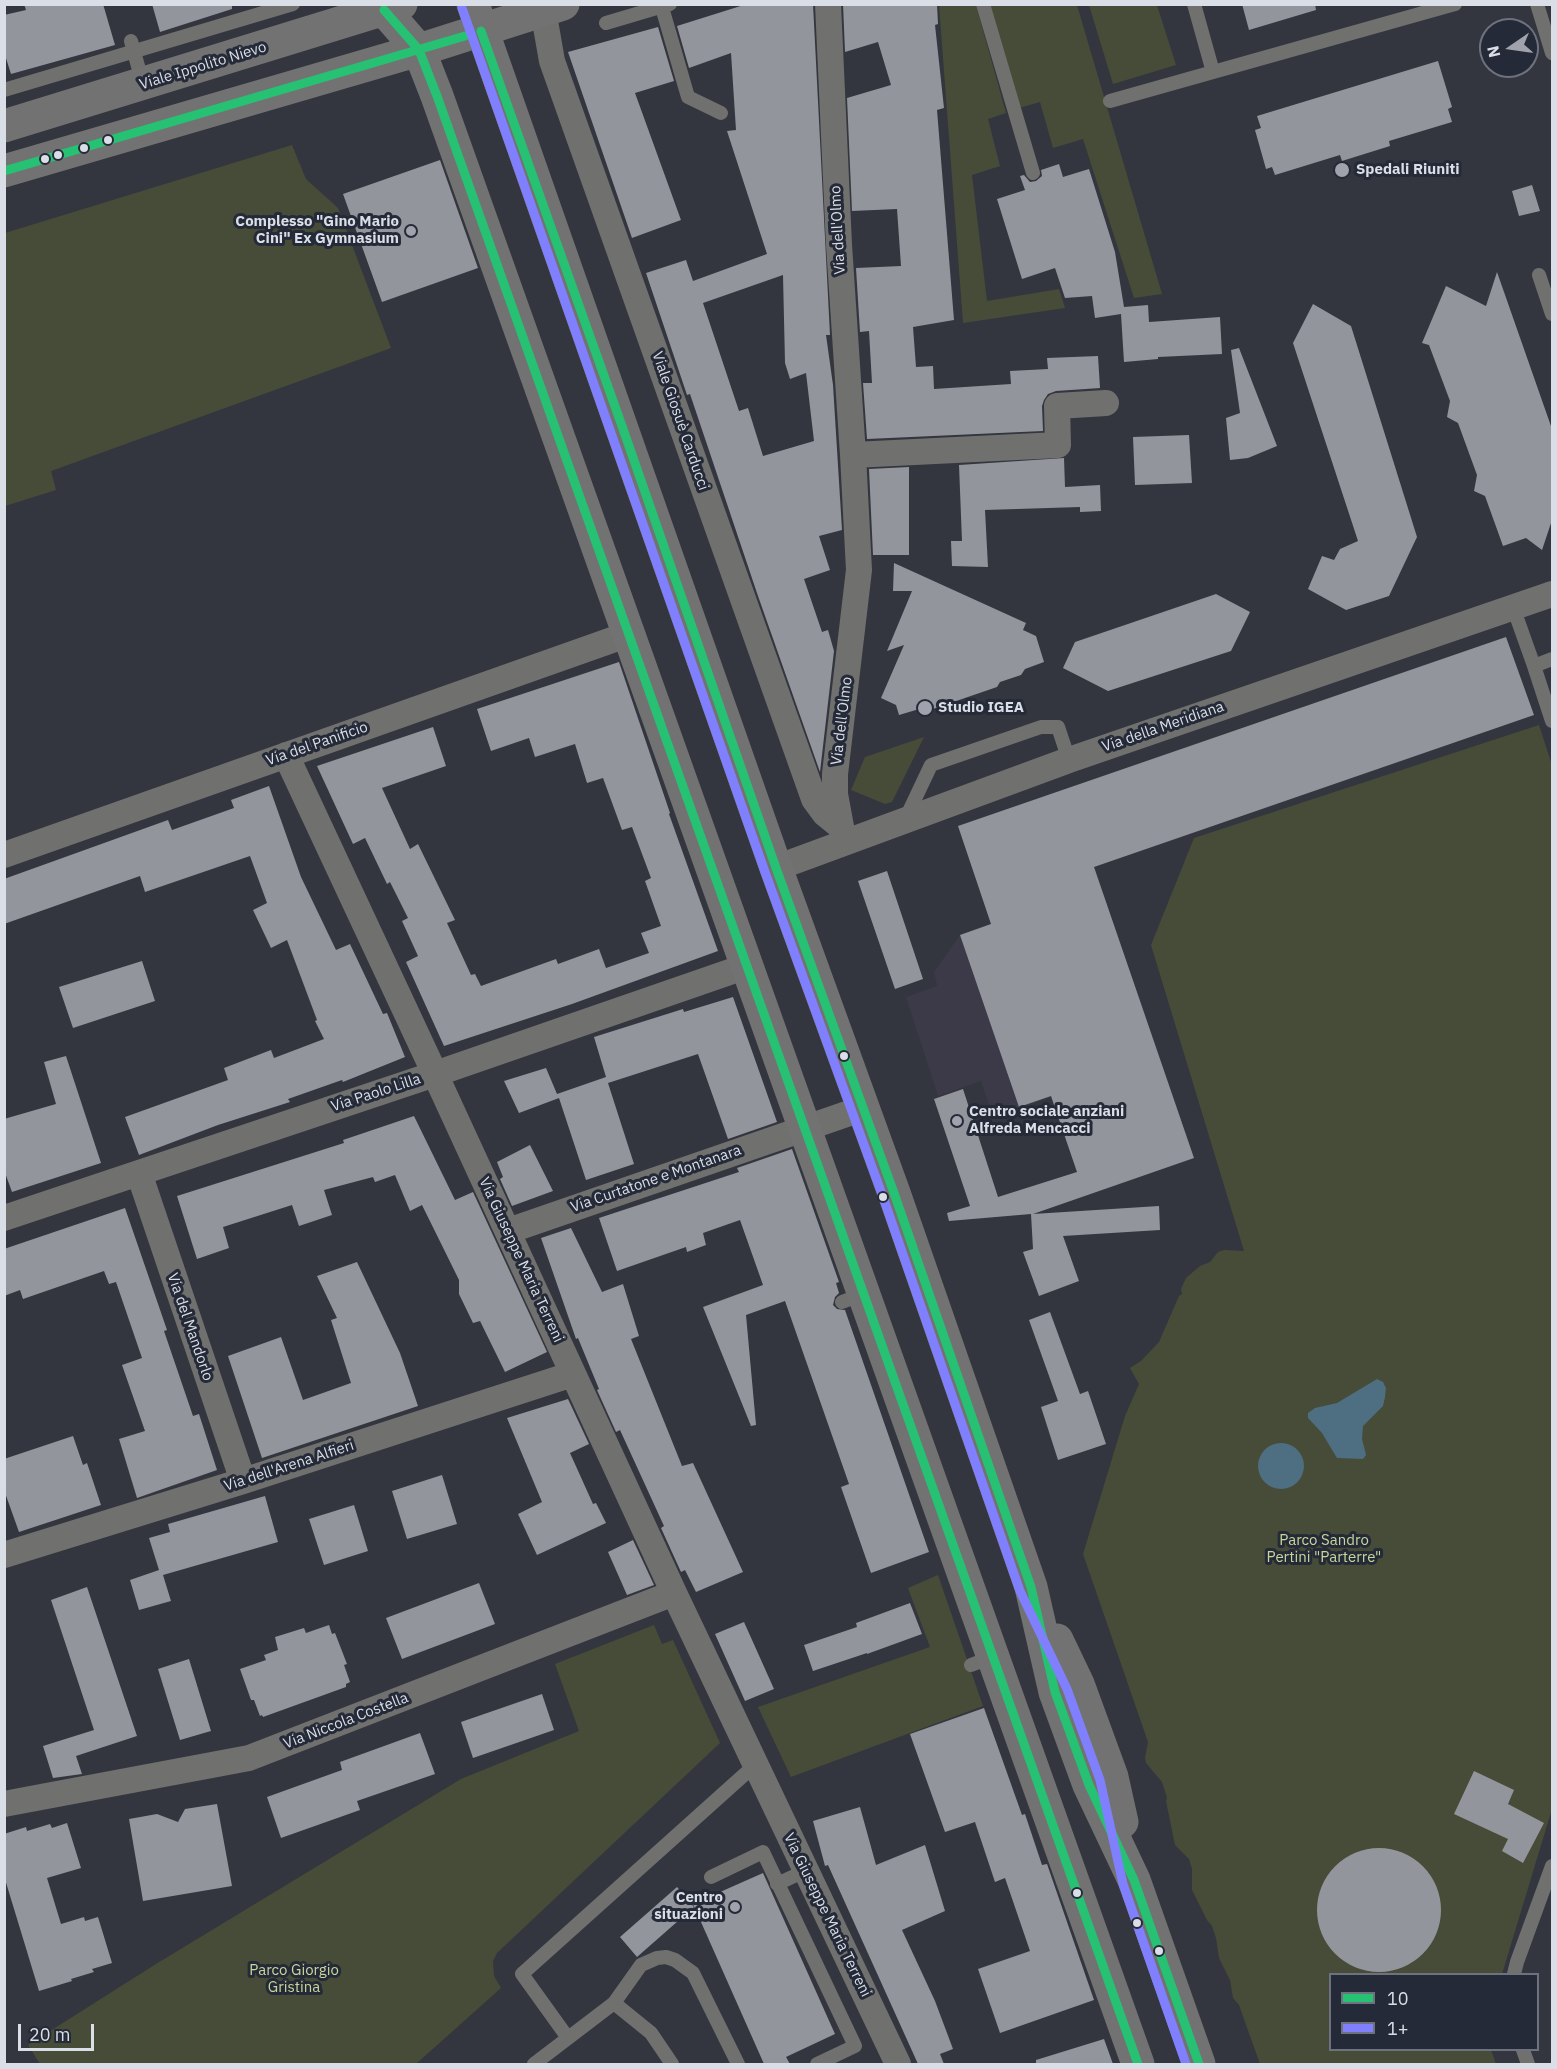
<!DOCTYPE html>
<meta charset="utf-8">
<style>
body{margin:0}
#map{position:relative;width:1557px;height:2069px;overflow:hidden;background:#33363e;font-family:"IBM Plex Sans",sans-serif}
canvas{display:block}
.frame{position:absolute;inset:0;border:6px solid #dadee7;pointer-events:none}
.legend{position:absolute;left:1329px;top:1973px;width:210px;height:78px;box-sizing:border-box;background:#252a38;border:2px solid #6d727e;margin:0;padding:8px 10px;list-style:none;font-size:18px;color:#dadee7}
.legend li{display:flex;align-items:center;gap:12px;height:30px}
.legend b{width:30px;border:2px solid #6d727e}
.north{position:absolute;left:1479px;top:18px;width:60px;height:60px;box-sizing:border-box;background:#252a38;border:2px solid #6d727e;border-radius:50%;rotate:257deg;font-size:16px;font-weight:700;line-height:24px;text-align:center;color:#dadee7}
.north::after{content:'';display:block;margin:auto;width:21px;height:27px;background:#a0a3ac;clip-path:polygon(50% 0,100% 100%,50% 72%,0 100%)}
.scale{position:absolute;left:18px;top:2024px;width:76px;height:27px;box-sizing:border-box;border:3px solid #dadee7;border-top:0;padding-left:8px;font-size:18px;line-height:21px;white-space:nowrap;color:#dadee7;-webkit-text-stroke:4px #252a38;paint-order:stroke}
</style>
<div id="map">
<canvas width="1557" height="2069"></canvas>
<div class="frame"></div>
<ul class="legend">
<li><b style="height:8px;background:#26c172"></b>10</li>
<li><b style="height:8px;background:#8080ff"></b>1+</li>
</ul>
<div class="north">N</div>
<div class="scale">20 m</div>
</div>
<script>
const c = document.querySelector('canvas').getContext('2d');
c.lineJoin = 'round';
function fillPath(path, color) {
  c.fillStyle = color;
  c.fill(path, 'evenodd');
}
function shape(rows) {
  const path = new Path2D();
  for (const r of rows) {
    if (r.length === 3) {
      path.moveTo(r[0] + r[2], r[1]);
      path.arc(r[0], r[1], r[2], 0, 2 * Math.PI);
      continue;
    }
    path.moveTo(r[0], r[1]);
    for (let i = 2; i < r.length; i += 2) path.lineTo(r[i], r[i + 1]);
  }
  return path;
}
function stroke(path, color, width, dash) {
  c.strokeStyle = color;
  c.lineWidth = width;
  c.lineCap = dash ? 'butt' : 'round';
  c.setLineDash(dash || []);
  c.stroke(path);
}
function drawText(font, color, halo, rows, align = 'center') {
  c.font = font + ' "IBM Plex Sans",sans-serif';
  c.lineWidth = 6;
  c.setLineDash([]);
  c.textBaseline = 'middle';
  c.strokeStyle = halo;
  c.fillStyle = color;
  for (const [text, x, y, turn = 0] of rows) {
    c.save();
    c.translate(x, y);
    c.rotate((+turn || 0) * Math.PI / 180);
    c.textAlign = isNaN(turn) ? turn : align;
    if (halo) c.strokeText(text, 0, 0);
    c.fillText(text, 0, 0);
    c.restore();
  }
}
const education = shape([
 [1067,788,1194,1158,1085,1196,1051,1097,993,1118,981,1081,938,1096,906,997,937,986,934,972,960,935,991,924,958,826]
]);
const green = shape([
 [939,5,976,5,1006,113,988,119,1000,166,972,175,987,301,1059,289,1065,308,963,323],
 [990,5,1077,5,1162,294,1134,298,1083,139,1053,148,1040,102,1019,108],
 [1089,5,1157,5,1176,65,1113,84],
 [292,145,306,179,338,208,391,348,51,471,56,490,5,506,5,233],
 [1539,725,1551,762,1552,762,1552,1809,1502,1974,1330,1974,1330,2050,1491,2050,1496,2064,1260,2064,1239,2005,1233,1998,1230,1980,1219,1958,1216,1938,1212,1926,1207,1920,1192,1890,1192,1869,1189,1859,1175,1845,1166,1801,1167,1798,1162,1782,1146,1763,1145,1758,1148,1742,1083,1554,1125,1416,1139,1384,1130,1368,1141,1361,1159,1342,1179,1296,1182,1294,1181,1289,1186,1278,1200,1266,1210,1262,1218,1252,1224,1250,1244,1251,1151,945,1194,838],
 [924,737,892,802,885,804,851,790,865,757],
 [938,1575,983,1706,791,1777,758,1707,930,1647,908,1588],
 [654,1625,662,1644,673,1640,720,1743,497,1953,493,1961,494,1976,501,1988,416,2064,40,2064,28,2045,156,1964,461,1779,579,1731,555,1664]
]);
const water = shape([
 [1377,1379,1383,1382,1386,1388,1385,1397,1383,1406,1363,1426,1362,1439,1366,1455,1363,1459,1337,1458,1322,1433,1308,1418,1308,1413,1315,1408,1337,1403],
 [1281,1466,23]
]);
const building = shape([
 [24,4,103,4,115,45,11,74,4,52,4,15,26,10],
 [152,4,232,4,232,9,160,32],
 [747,4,813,4,830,335,826,335,833,385,842,530,819,536,830,570,804,579,822,632,828,630,834,651,820,772,758,596,690,394,687,395,646,273,686,260,693,281,767,254,727,131,736,130,731,53,689,68,677,26],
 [783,275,785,363,790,379,806,373,814,441,763,456,748,408,739,411,703,303],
 [843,4,937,4,938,24,935,25,944,108,937,110,954,320,913,327,916,367,933,366,934,389,1011,384,1010,371,1048,369,1047,358,1098,356,1100,388,1056,391,1048,394,1044,400,1042,406,1043,431,867,439,863,383,872,383,869,331,860,332,856,268,901,266,897,209,852,211,847,98,891,85,878,42,845,52],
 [1242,4,1315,4,1316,10,1249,30],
 [658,27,674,81,635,93,681,220,632,238,568,52],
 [1438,61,1452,107,1448,109,1452,122,1389,141,1390,146,1342,161,1340,155,1275,175,1272,167,1266,169,1255,130,1261,128,1257,116],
 [440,160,478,268,382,302,343,194],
 [1059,164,1063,177,1089,169,1115,252,1124,307,1148,305,1149,322,1220,317,1222,354,1158,357,1158,359,1124,362,1121,314,1095,318,1092,296,1065,298,1055,268,1022,279,997,199,1025,190,1020,176,1024,175,1030,182,1036,181,1042,176,1041,170],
 [1532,185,1540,211,1519,216,1512,191],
 [1497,272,1552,429,1552,520,1542,550,1526,538,1503,546,1485,496,1474,491,1477,475,1458,423,1447,417,1450,401,1429,345,1422,343,1446,286,1486,306],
 [1313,304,1351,326,1417,537,1389,596,1346,610,1308,589,1322,556,1334,560,1340,549,1358,541,1293,343],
 [1239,348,1277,446,1248,458,1230,460,1226,418,1240,413,1231,350],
 [1189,435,1192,483,1135,485,1133,437],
 [1064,458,1065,487,1100,485,1101,511,1080,512,1080,507,985,510,988,567,952,566,951,541,962,541,959,465],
 [909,467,909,555,873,555,869,469],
 [894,563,1026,623,1023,630,1036,636,1044,662,1025,669,1021,675,1000,682,997,687,927,711,926,707,899,715,896,705,881,698,904,645,887,651,912,591,893,591],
 [1216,594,1250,612,1231,651,1108,691,1063,668,1075,642],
 [1506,637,1534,715,1094,867,1194,1158,1033,1214,1159,1206,1160,1230,1063,1236,1079,1281,1039,1296,1023,1252,1033,1249,1031,1214,949,1221,947,1213,970,1206,934,1099,963,1089,998,1197,1077,1172,1051,1096,1019,1107,960,935,991,924,958,826],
 [619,662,670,813,669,814,718,951,572,1004,444,1046,406,962,418,956,402,921,408,918,390,882,387,884,365,838,353,844,317,766,433,727,446,766,382,788,410,849,418,844,455,920,447,923,471,975,475,974,481,986,556,959,558,964,599,949,606,968,649,953,641,933,661,926,645,881,651,878,632,827,622,830,603,778,587,783,575,744,535,757,529,738,491,751,477,709],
 [269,786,301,877,336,950,350,944,383,1014,387,1013,405,1057,343,1082,342,1080,288,1099,290,1102,218,1125,139,1155,125,1117,228,1080,224,1068,271,1050,274,1058,324,1039,315,1021,317,1020,287,940,271,948,253,910,267,903,250,856,145,892,140,876,4,924,4,879,168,820,172,830,234,808,231,800],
 [887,871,923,979,895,989,858,881],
 [142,961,155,1001,73,1028,59,987],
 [733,997,777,1122,728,1139,698,1054,608,1083,634,1164,586,1180,559,1098,519,1113,504,1081,546,1068,557,1094,606,1077,594,1037,683,1009,684,1012],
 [66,1056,101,1163,12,1192,4,1170,4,1119,56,1104,44,1062],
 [414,1116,455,1200,473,1192,547,1352,505,1372,480,1321,473,1323,459,1294,459,1280,422,1205,410,1211,395,1175,375,1182,373,1177,324,1190,332,1215,299,1226,292,1205,223,1227,229,1248,197,1259,177,1196,344,1143,343,1140],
 [530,1145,553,1191,512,1206,500,1179,503,1177,497,1162],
 [792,1149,839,1282,836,1283,839,1293,835,1297,833,1305,837,1309,845,1310,929,1552,871,1573,841,1487,849,1484,785,1301,746,1315,756,1425,751,1426,703,1307,763,1285,740,1220,703,1233,706,1245,687,1252,686,1247,617,1271,599,1218,739,1172,737,1168],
 [125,1208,167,1330,164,1331,193,1416,199,1414,217,1470,137,1498,119,1439,145,1431,122,1365,142,1358,116,1282,109,1284,104,1271,23,1299,20,1290,4,1296,4,1249],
 [571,1228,602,1292,623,1284,639,1336,631,1339,682,1466,693,1463,743,1572,696,1592,685,1570,681,1572,661,1528,664,1526,620,1430,616,1432,597,1390,599,1389,578,1338,576,1339,541,1238],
 [357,1262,400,1353,418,1406,262,1458,228,1356,281,1337,303,1400,351,1383,331,1320,337,1318,317,1276],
 [1050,1312,1080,1394,1088,1391,1106,1444,1058,1460,1041,1407,1058,1401,1029,1320],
 [568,1399,589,1444,570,1453,593,1504,596,1503,606,1523,537,1555,518,1514,542,1502,507,1418],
 [73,1436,83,1465,87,1463,101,1505,19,1532,4,1490,4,1459],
 [442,1475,457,1524,407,1539,392,1491],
 [265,1496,278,1542,163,1575,171,1601,139,1610,130,1580,159,1570,149,1538,170,1532,168,1524],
 [354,1505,368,1551,324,1565,309,1519],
 [633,1540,654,1585,627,1595,608,1552],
 [479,1583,495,1624,402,1659,386,1618],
 [87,1587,137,1736,76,1756,82,1774,53,1778,43,1746,94,1730,51,1600],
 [910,1603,922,1634,867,1654,867,1653,813,1671,804,1645,857,1627,856,1623],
 [744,1622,774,1689,745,1701,715,1634],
 [329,1625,332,1634,335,1633,347,1664,344,1665,350,1682,346,1684,346,1687,263,1717,262,1715,260,1716,254,1700,251,1700,240,1669,266,1660,264,1655,278,1650,275,1637,304,1628,306,1633],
 [189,1659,211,1731,180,1740,158,1669],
 [542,1694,554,1730,473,1758,461,1722],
 [984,1708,1022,1815,1025,1814,1042,1865,1047,1864,1094,2000,1000,2033,978,1969,1030,1951,1005,1878,995,1882,975,1822,945,1832,910,1734],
 [420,1733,435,1774,357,1801,360,1810,281,1838,267,1797,342,1770,340,1762],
 [1474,1771,1514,1790,1508,1804,1544,1823,1523,1863,1502,1851,1508,1839,1454,1814],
 [217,1804,232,1886,143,1901,129,1819,157,1814,178,1822,185,1809],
 [860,1807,876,1865,925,1845,945,1911,902,1930,935,2001,953,2049,940,2054,944,2064,918,2064,828,1865,825,1866,813,1821],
 [67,1823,81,1868,47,1878,61,1924,84,1917,85,1921,98,1917,112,1963,92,1969,94,1972,71,1979,72,1981,39,1991,4,1876,4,1834,26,1827,27,1831,50,1824,52,1828],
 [1379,1910,62],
 [763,1873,835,2034,786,2057,790,2064,764,2064,693,1904],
 [677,1887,694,1907,637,1957,620,1937],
 [1104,2039,1113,2064,1036,2064,1036,2060]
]);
const lane = shape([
 [661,4,688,97,721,113],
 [983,4,1033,173],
 [1194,4,1213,72],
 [1537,4,1552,53],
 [606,23,670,4],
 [131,41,143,84],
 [4,90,293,4],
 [1110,101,1455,4],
 [1539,275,1552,314],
 [1513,607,1534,666],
 [1552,659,1534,666,1552,721],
 [905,820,931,765,1041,727,1058,727,1069,760],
 [842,1302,863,1294],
 [971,1665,992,1657],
 [711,1877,763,1852,855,2046,817,2064],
 [777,1884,805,1871],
 [1514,1974,1517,1962,1552,1866],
 [614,2003,651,2033,672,2064],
 [568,2038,522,1974,755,1765],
 [1523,2050,1528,2064],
 [534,2064,614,2003,641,1965,657,1958,666,1957,675,1960,693,1973,738,2064]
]);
const street = shape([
 [542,4,552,61,814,799,825,814,841,827],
 [828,4,839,245,853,455,859,570,835,774,835,794,842,832],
 [853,455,1058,445,1057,406,1106,403],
 [286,755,435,1074,674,1593,898,2064],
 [4,855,629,634],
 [776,868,1069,760,1552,594],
 [139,1173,243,1481],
 [4,1218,435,1074,747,966],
 [508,1231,864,1108],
 [4,1555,243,1481,573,1374],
 [4,1804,249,1758,674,1593]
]);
const secondary = shape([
 [383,4,384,10,419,50,437,96,1138,2064],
 [473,4,776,868,894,1193,1031,1587,1055,1692,1089,1785,1134,1880,1199,2064],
 [4,126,401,4],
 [4,171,419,50,563,4],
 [1057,1640,1078,1684,1112,1777,1122,1822]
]);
const bus1 = shape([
 [384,10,419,50,437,96,1138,2064],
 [481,31,622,426,776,868,894,1193,1031,1587,1055,1692,1089,1785,1134,1880,1199,2064],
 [4,171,465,36]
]);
const bus2 = shape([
 [462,8,765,872,883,1197,1020,1591,1067,1689,1100,1780,1123,1884,1186,2064]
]);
const markers = [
 [108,140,5,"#dadee7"],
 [84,148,5,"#dadee7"],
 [58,155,5,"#dadee7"],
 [45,159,5,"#dadee7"],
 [1342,170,8,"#a0a3ac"],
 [411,231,6,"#a0a3ac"],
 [925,708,8,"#a0a3ac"],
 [844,1056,5,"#dadee7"],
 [957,1121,6,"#a0a3ac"],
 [883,1197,5,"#dadee7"],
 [1077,1893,5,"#dadee7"],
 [735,1907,6,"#a0a3ac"],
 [1137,1923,5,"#dadee7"],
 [1159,1951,5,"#dadee7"]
];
const streetNames = [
 ["Viale Ippolito Nievo",203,66,-17],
 ["Via dell'Olmo",838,230,-93],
 ["Viale Giosuè Carducci",680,421,71],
 ["Via dell'Olmo",842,721,-83],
 ["Via della Meridiana",1163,727,-19],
 ["Via del Panificio",317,744,-19],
 ["Via Paolo Lilla",376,1093,-18],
 ["Via Curtatone e Montanara",656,1179,-19],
 ["Via Giuseppe Maria Terreni",521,1260,65],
 ["Via del Mandorlo",190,1327,71],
 ["Via dell'Arena Alfieri",289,1466,-18],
 ["Via Niccola Costella",346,1721,-21],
 ["Via Giuseppe Maria Terreni",827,1915,64]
];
const poiNames = [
 ["Spedali Riuniti",1356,170],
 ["Complesso \"Gino Mario",399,222,"right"],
 ["Cini\" Ex Gymnasium",399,239,"right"],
 ["Studio IGEA",938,708],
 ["Centro sociale anziani",969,1112],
 ["Alfreda Mencacci",969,1129],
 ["Centro",723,1898,"right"],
 ["situazioni",723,1915,"right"]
];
const parkNames = [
 ["Parco Sandro",1324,1541],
 ["Pertini \"Parterre\"",1324,1558],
 ["Parco Giorgio",294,1971],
 ["Gristina",294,1988]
];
fillPath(education, '#3c3949');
fillPath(green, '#474c38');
fillPath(water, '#4e6e82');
fillPath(building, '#92959c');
stroke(lane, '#70706f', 14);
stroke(street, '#70706f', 26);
stroke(secondary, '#737273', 33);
stroke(bus1, '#26c172', 9);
stroke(bus2, '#8080ff', 9);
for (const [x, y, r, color] of markers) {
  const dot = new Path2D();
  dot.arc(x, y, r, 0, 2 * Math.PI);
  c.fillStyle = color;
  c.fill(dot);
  stroke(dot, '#252a38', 2);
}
drawText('15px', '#dadee7', '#252a38', streetNames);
drawText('bold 15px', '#dadee7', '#252a38', poiNames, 'left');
drawText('15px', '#c9d699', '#252a38', parkNames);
</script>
